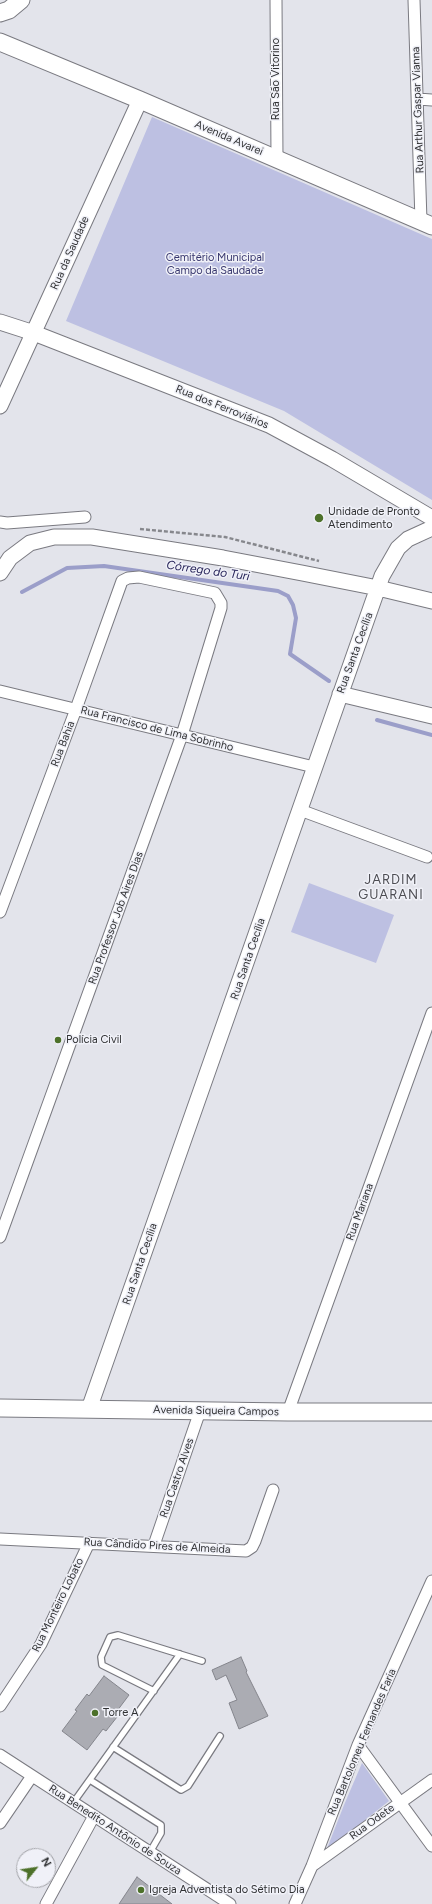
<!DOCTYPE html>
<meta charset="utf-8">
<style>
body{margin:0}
#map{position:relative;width:432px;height:1904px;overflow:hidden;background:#e3e4eb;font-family:Figtree,sans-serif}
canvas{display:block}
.north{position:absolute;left:16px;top:1848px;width:40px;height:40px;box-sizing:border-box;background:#f0f1f8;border:1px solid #a3a4a9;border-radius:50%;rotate:60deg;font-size:11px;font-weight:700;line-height:16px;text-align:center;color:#303133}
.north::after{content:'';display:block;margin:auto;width:14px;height:18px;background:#4d712a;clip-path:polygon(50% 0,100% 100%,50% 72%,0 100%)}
</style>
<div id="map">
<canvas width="432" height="1904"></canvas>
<div class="north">N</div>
</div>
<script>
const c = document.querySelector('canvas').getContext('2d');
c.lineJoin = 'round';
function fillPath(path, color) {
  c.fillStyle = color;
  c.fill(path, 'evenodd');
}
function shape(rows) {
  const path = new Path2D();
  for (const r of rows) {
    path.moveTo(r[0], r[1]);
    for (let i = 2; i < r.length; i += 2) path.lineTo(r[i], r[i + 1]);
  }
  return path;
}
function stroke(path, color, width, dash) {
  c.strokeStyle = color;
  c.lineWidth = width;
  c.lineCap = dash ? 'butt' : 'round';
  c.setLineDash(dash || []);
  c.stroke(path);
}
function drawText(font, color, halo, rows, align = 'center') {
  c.font = font + ' Figtree,sans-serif';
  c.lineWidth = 3;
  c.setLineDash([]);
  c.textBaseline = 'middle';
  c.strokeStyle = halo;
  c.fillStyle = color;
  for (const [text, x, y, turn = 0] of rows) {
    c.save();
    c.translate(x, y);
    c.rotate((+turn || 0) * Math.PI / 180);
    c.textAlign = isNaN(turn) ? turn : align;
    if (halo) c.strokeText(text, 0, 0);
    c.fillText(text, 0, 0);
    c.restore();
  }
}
const green = shape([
 [152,117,432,239,432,500,284,411,66,321],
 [309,883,394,915,376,963,291,932],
 [362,1763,389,1801,326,1851,344,1805]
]);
const stream = shape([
 [22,592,67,568,104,566,278,591,288,596,293,605,296,618,290,654,329,681],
 [377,720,432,735]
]);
const building = shape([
 [241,1657,247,1671,246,1672,268,1716,239,1729,229,1703,237,1700,226,1675,216,1680,212,1670,241,1657],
 [104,1676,129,1695,114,1715,117,1717,106,1731,103,1729,87,1750,62,1731,77,1711,75,1710,87,1694,89,1696,104,1676],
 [137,1877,172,1904,119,1904,137,1877]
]);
const path = shape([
 [140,529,225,537,319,561]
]);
const lane = shape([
 [154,1691,102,1665,101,1657,110,1637,118,1635,202,1661],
 [113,1747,181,1790,188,1786,220,1736],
 [90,1780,161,1825,161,1833,150,1852],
 [73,1803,180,1654]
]);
const street = shape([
 [276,0,277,158],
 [414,0,421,221],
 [418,99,432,100],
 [0,522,7,523,85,517],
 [0,691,314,767],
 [300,810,427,857],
 [0,912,76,709,122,581,128,578,139,577,215,593,221,603,221,608,182,735,0,1237],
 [288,1412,432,1013],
 [0,1539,246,1551,252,1547,255,1541,273,1490],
 [154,1545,200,1411],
 [0,1706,41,1644,89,1543],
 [358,1745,432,1846],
 [0,1755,230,1904],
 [0,1823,32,1776],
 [312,1866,432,1780],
 [46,1904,94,1816],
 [295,1904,312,1866,358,1745,432,1581]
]);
const secondary = shape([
 [0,322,34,333,269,425,332,459,432,518],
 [0,406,140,100],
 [0,573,10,558,30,543,54,537,92,537,223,558,302,573,378,588,432,601],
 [340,694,432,716],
 [89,1409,382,576,398,548,408,539,432,528]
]);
const primary = shape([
 [0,13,9,10,21,0],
 [0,42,140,100,432,226],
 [0,1408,288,1412,432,1412]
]);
const markers = [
 [319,518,5,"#4d712a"],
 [58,1040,4,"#4d712a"],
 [95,1713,4,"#4d712a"],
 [141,1890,4,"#4d712a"]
];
const streetNames = [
 ["Rua São Vitorino",276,79,-90],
 ["Rua Arthur Gaspar Vianna",418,110,-92],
 ["Avenida Avarei",229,138,23],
 ["Rua da Saudade",70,253,-66],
 ["Rua dos Ferroviários",222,407,22],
 ["Rua Santa Cecília",355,653,-70],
 ["Rua Francisco de Lima Sobrinho",157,729,14],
 ["Rua Bahia",63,744,-69],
 ["Rua Professor Job Aires Dias",116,918,-70],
 ["Rua Santa Cecília",248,959,-71],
 ["Rua Mariana",360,1212,-70],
 ["Rua Santa Cecília",140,1264,-71],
 ["Avenida Siqueira Campos",216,1411,1],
 ["Rua Castro Alves",177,1478,-71],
 ["Rua Cândido Pires de Almeida",157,1546,3],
 ["Rua Monteiro Lobato",58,1605,-64],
 ["Rua Bartolomeu Fernandes Faria",362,1742,-67],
 ["Rua Odete",372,1822,-36],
 ["Rua Benedito Antônio de Souza",115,1830,33]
];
const parkNames = [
 ["Cemitério Municipal",215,258],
 ["Campo da Saudade",215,271]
];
const poiNames = [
 ["Unidade de Pronto",328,512],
 ["Atendimento",328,525],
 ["Polícia Civil",66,1040],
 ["Torre A",103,1713],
 ["Igreja Adventista do Sétimo Dia",149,1890]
];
const waterNames = [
 ["Córrego do Turi",208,571,8]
];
const quarterNames = [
 ["JARDIM",391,880],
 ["GUARANI",391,895]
];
fillPath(green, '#bdc0e2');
stroke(stream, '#9b9ec9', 4);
fillPath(building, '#abacb3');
stroke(building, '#84858c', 1);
stroke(lane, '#7a7a81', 8);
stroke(street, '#7a7a81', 13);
stroke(secondary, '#7a7a81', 17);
stroke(primary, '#7a7a81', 19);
stroke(path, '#86878c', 2.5, [4, 2]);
stroke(lane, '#fff', 5.5);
stroke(street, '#fff', 11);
stroke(secondary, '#fff', 15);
stroke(primary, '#fff', 17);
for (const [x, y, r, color] of markers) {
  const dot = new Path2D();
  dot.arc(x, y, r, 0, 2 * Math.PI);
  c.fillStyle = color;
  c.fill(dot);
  stroke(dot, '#f0f1f8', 1.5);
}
drawText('11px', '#303133', '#f0f1f8', streetNames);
drawText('11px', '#38376e', '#f0f1f8', parkNames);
drawText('11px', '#303133', '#f0f1f8', poiNames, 'left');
drawText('italic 12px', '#272459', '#f0f1f8', waterNames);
c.letterSpacing = '1px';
drawText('13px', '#4d4d53', '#f0f1f8', quarterNames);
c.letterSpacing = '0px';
</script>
